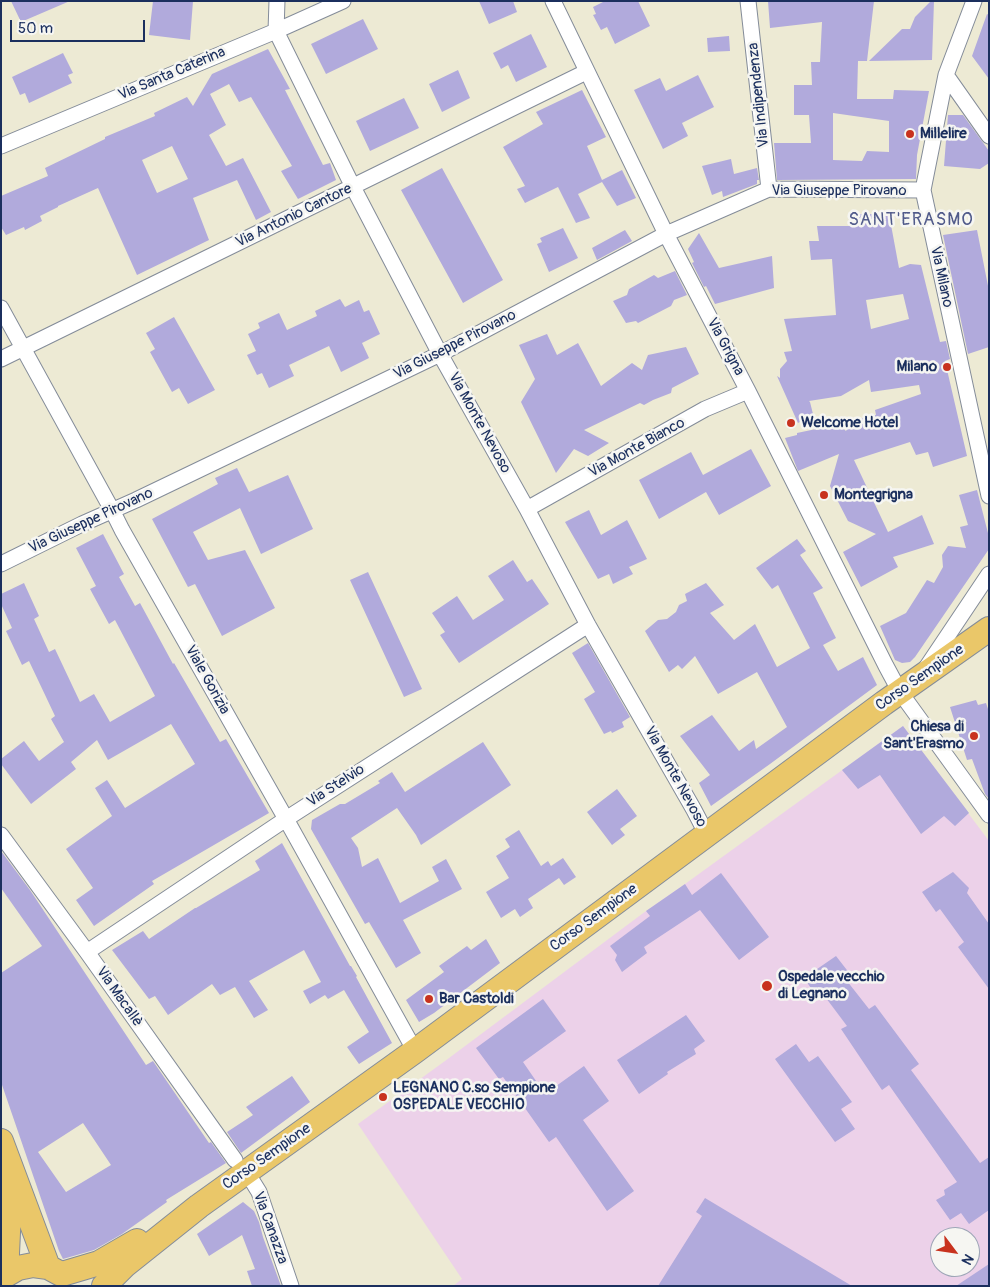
<!DOCTYPE html>
<meta charset="utf-8">
<style>
body{margin:0}
#map{position:relative;width:990px;height:1287px;overflow:hidden;background:#edead4;font-family:Pangolin,sans-serif}
canvas{display:block}
.frame{position:absolute;inset:0;border:2px solid #1b2f5e;pointer-events:none}
.north{position:absolute;left:930px;top:1227px;width:50px;height:50px;box-sizing:border-box;background:#f6f6f2;border:1px solid #9ea6b7;border-radius:50%;rotate:121deg;font-size:14px;font-weight:700;line-height:20px;text-align:center;color:#1b2f5e}
.north::after{content:'';display:block;margin:auto;width:18px;height:22px;background:#c8321e;clip-path:polygon(50% 0,100% 100%,50% 72%,0 100%)}
.scale{position:absolute;left:10px;top:20px;width:135px;height:22px;box-sizing:border-box;border:2px solid #1b2f5e;border-top:0;padding-left:6px;font-size:15px;line-height:18px;white-space:nowrap;color:#1b2f5e;-webkit-text-stroke:4px #f6f6f2;paint-order:stroke}
</style>
<div id="map">
<canvas width="990" height="1287"></canvas>
<div class="frame"></div>
<div class="north">N</div>
<div class="scale">50 m</div>
</div>
<script>
const c = document.querySelector('canvas').getContext('2d');
c.lineJoin = 'round';
function fillPath(path, color) {
  c.fillStyle = color;
  c.fill(path, 'evenodd');
}
function shape(rows) {
  const path = new Path2D();
  for (const r of rows) {
    path.moveTo(r[0], r[1]);
    for (let i = 2; i < r.length; i += 2) path.lineTo(r[i], r[i + 1]);
  }
  return path;
}
function stroke(path, color, width, dash) {
  c.strokeStyle = color;
  c.lineWidth = width;
  c.lineCap = dash ? 'butt' : 'round';
  c.setLineDash(dash || []);
  c.stroke(path);
}
function drawText(font, color, halo, rows, align = 'center') {
  c.font = font + ' Pangolin,sans-serif';
  c.lineWidth = 5;
  c.setLineDash([]);
  c.textBaseline = 'middle';
  c.strokeStyle = halo;
  c.fillStyle = color;
  for (const [text, x, y, turn = 0] of rows) {
    c.save();
    c.translate(x, y);
    c.rotate((+turn || 0) * Math.PI / 180);
    c.textAlign = isNaN(turn) ? turn : align;
    if (halo) c.strokeText(text, 0, 0);
    c.fillText(text, 0, 0);
    c.restore();
  }
}
const built = shape([
 [903,726,989,841,989,1286,453,1286,462,1279,358,1124,445,1061,646,911,685,884],
 [940,1237,970,1237,970,1267,940,1267]
]);
const building = shape([
 [11,1,70,1,21,22],
 [153,1,193,1,190,40,149,35],
 [479,1,513,1,517,12,489,24],
 [605,1,638,1,650,26,615,44,607,27,601,30,593,15,596,14,593,7],
 [768,1,874,1,867,61,858,61,857,99,893,99,894,90,929,91,917,155,916,179,777,180,774,143,811,143,809,115,794,115,794,85,812,85,811,62,820,62,822,22,770,28],
 [833,113,889,121,889,152,867,151,862,161,833,160],
 [931,1,934,1,932,60,869,61,902,29,910,29,915,17],
 [987,14,989,15,989,79,972,56],
 [363,19,378,49,326,74,311,44],
 [531,34,547,67,516,82,508,65,501,69,493,53],
 [729,36,730,51,708,52,707,38],
 [268,49,290,89,285,90,323,165,330,163,336,180,298,199,281,171,292,166,251,97,239,102,229,84,210,94,226,125,209,135,226,166,243,158,271,212,256,220,237,180,193,198,209,240,137,275,98,188,58,206,58,207,40,216,42,221,25,230,24,227,6,235,1,227,1,196,48,176,45,168,105,139,105,137,155,116,154,113,187,97,193,106,212,74],
 [172,146,188,179,157,193,142,160],
 [63,53,73,73,68,75,72,83,29,103,25,93,20,95,12,77],
 [458,70,470,98,442,112,429,84],
 [698,75,714,107,682,123,688,136,663,149,634,90,660,78,666,91],
 [582,90,606,137,587,146,602,180,622,170,636,198,617,206,602,182,578,194,590,218,576,223,558,187,525,203,517,189,525,186,503,147,543,124,536,112],
 [404,98,419,128,370,151,356,121],
 [948,115,963,115,989,151,989,163,980,169,944,166],
 [731,159,734,174,757,168,759,180,757,180,757,184,723,197,722,191,712,195,702,166],
 [442,168,503,280,463,303,401,190],
 [857,214,889,214,899,268,910,264,921,265,940,342,946,341,950,359,945,361,967,456,933,467,928,452,916,455,910,442,854,460,888,532,922,515,934,544,893,557,898,567,861,587,843,552,876,534,848,521,830,486,839,454,798,471,785,438,797,435,797,433,816,429,816,430,838,424,846,431,853,420,876,415,875,410,921,394,919,385,871,392,869,380,841,396,809,401,810,402,813,414,798,423,777,376,780,378,780,369,787,361,784,352,792,351,784,319,836,315,832,259,811,260,809,241,819,241,817,226,858,226],
 [903,294,909,319,871,329,866,300],
 [563,228,578,258,549,272,537,244,542,242,540,238],
 [625,230,632,241,597,260,592,248],
 [977,230,989,291,989,347,968,354,943,235],
 [699,233,719,268,772,256,774,288,715,304,706,286,704,287,692,263,694,262,688,249],
 [675,271,687,295,674,300,671,306,638,323,636,321,626,323,613,301,627,295,629,289,654,275,658,278],
 [340,299,345,307,359,300,364,312,369,310,380,334,362,343,369,358,341,372,329,346,289,365,294,376,269,388,262,373,257,375,247,355,256,351,248,334,260,328,258,323,279,313,287,330,317,316,315,311],
 [174,317,215,390,188,404,179,388,172,392,150,352,155,349,146,333],
 [547,334,557,355,578,343,601,386,632,363,642,370,648,355,686,347,699,374,672,388,671,393,653,400,644,405,640,403,584,430,609,443,588,456,574,449,556,473,521,402,535,379,519,345],
 [751,449,771,486,719,515,706,492,659,519,639,480,691,452,703,475],
 [237,468,249,492,288,475,313,529,261,554,240,508,193,532,208,560,245,550,275,608,222,636,195,584,188,587,152,519,218,484,215,478],
 [977,490,989,537,989,549,915,657,910,662,902,663,895,660,880,626,906,613,927,580,934,583,943,567,942,555,948,546,966,548,960,527,968,525,959,495],
 [589,510,601,535,627,520,647,559,629,567,633,574,613,584,609,574,598,579,565,522],
 [103,534,124,574,119,577,135,606,140,603,173,664,174,663,220,742,226,739,269,813,152,881,154,884,94,926,76,900,93,888,66,849,112,816,95,788,107,780,125,808,195,764,171,724,108,760,97,740,71,762,76,769,31,804,1,764,1,759,24,741,39,761,64,742,51,719,55,716,29,661,22,665,6,631,12,628,1,604,1,594,24,583,39,616,34,619,49,652,55,649,80,702,94,694,110,722,155,696,115,620,109,624,90,589,96,586,76,548],
 [797,539,806,551,800,555,823,588,813,593,836,638,823,645,838,671,863,657,877,685,770,764,711,806,699,783,710,775,680,736,712,715,739,751,754,740,756,749,787,727,757,672,718,694,695,656,682,669,678,665,669,672,645,631,658,620,667,619,676,612,679,605,687,601,685,594,706,583,724,605,710,613,734,640,755,624,777,667,810,648,778,585,772,589,756,568],
 [513,560,527,582,532,579,549,604,459,663,440,635,445,632,432,613,457,596,473,620,504,600,488,576],
 [368,572,422,689,404,697,350,580],
 [588,643,630,717,622,722,624,727,612,733,611,731,604,734,584,699,595,692,572,653],
 [976,700,978,705,986,703,989,712,989,799,985,794,972,759,967,760,950,707],
 [903,726,969,813,955,826,944,816,921,834,880,775,858,789,842,770],
 [483,742,511,785,421,845,416,835,397,808,351,838,358,848,362,867,378,858,400,903,439,881,432,867,446,859,462,889,403,920,421,953,396,968,369,922,365,924,311,829,312,820,340,804,345,804,380,783,378,781,392,772,405,792],
 [617,789,637,816,620,829,625,835,612,845,587,812],
 [519,830,541,866,548,861,551,866,563,858,576,877,564,885,559,878,528,899,533,908,520,917,515,909,501,918,486,892,509,878,496,856,510,847,505,839],
 [282,843,350,966,351,966,357,976,356,977,392,1043,359,1064,347,1047,369,1032,344,990,328,999,325,995,310,1004,303,991,321,982,304,950,249,981,268,1010,254,1018,235,987,220,995,212,984,168,1015,155,996,149,999,112,950,143,931,149,939,195,908,196,908,260,870,255,861],
 [1,851,30,890,146,1065,153,1061,209,1143,211,1142,226,1163,166,1200,167,1202,122,1234,94,1250,63,1259,59,1251,1,1082,1,973,42,946,1,888],
 [83,1123,111,1165,66,1192,38,1152],
 [953,872,969,888,967,893,989,924,989,989,958,947,964,942,940,909,936,912,922,892],
 [721,873,769,937,739,960,700,910,644,947,647,953,622,972,615,960,617,955,610,946,650,916,646,911,685,884,692,895],
 [486,939,500,963,434,1013,419,1022,406,1000,444,972,439,966,467,946,471,950],
 [836,956,850,974,847,981,869,1009,875,1005,919,1064,911,1070,980,1163,989,1157,989,1210,969,1224,961,1213,950,1220,936,1200,945,1195,944,1190,957,1182,889,1085,882,1090,841,1029,847,1026,823,994,817,997,804,978],
 [543,999,566,1031,523,1062,545,1094,584,1066,609,1101,583,1120,634,1191,607,1211,556,1137,549,1142,503,1077,499,1079,476,1048],
 [686,1015,705,1041,694,1049,696,1054,667,1072,668,1074,639,1094,617,1060],
 [796,1044,809,1062,818,1056,852,1102,841,1109,855,1129,835,1142,775,1059],
 [292,1076,310,1102,241,1153,227,1132,253,1115,246,1107],
 [705,1198,852,1286,658,1286,702,1216,696,1212],
 [243,1202,254,1211,259,1222,263,1237,281,1286,252,1286,247,1271,255,1269,242,1235,209,1256,197,1234],
 [989,1264,989,1286,956,1286]
]);
const minor = shape([
 [277,1,276,31,353,187,440,354,527,509,588,625,694,810,707,835],
 [553,1,666,234,748,391,886,666,900,692,989,815],
 [748,1,769,189],
 [974,1,946,75,923,190,989,496],
 [946,75,989,136],
 [1,146,276,31,343,1],
 [1,308,112,510,122,530,286,819,415,1051],
 [1,359,586,72],
 [527,509,705,409,748,391],
 [1,564,82,524,136,500,440,354,666,234,769,189,923,190],
 [926,668,989,574],
 [1,835,87,952,235,1160],
 [87,952,286,819,588,625],
 [246,1171,259,1192,291,1286]
]);
const primary = shape([
 [1,1141,48,1267],
 [5,1178,9,1211,6,1275],
 [62,1274,99,1263,137,1241],
 [1,1279,6,1275,18,1268,33,1265,48,1267,61,1274],
 [104,1286,125,1265,199,1206,415,1051,884,703,989,629]
]);
const markers = [
 [910,134,5,"#c8321e"],
 [947,367,5,"#c8321e"],
 [791,423,5,"#c8321e"],
 [824,495,5,"#c8321e"],
 [974,736,5,"#c8321e"],
 [767,986,6,"#c8321e"],
 [429,999,5,"#c8321e"],
 [383,1097,5,"#c8321e"]
];
const streetNames = [
 ["Via Santa Caterina",172,74,-23],
 ["Via Indipendenza",759,95,-96],
 ["Via Giuseppe Pirovano",839,191],
 ["Via Antonio Cantore",294,216,-26],
 ["Via Milano",941,277,78],
 ["Via Giuseppe Pirovano",455,345,-27],
 ["Via Grigna",725,347,62],
 ["Via Monte Nevoso",479,423,61],
 ["Via Monte Bianco",637,448,-29],
 ["Via Giuseppe Pirovano",91,521,-25],
 ["Corso Sempione",920,678,-35],
 ["Viale Gorizia",207,680,61],
 ["Via Monte Nevoso",675,777,61],
 ["Via Stelvio",336,786,-33],
 ["Corso Sempione",594,918,-36],
 ["Via Macallè",119,997,55],
 ["Corso Sempione",267,1157,-35],
 ["Via Canazza",270,1228,70]
];
const poiNames = [
 ["Millelire",920,134],
 ["Milano",937,367,"right"],
 ["Welcome Hotel",801,423],
 ["Montegrigna",834,495],
 ["Chiesa di",964,727,"right"],
 ["Sant'Erasmo",964,744,"right"],
 ["Ospedale vecchio",778,977],
 ["di Legnano",778,994],
 ["Bar Castoldi",439,999],
 ["LEGNANO C.so Sempione",393,1088],
 ["OSPEDALE VECCHIO",393,1105]
];
const quarterNames = [
 ["SANT'ERASMO",911,220]
];
fillPath(built, '#ecd1e9');
fillPath(building, '#b1aadc');
stroke(minor, '#848c99', 17);
stroke(primary, '#848c99', 26);
stroke(minor, '#fff', 15);
stroke(primary, '#eac769', 24);
for (const [x, y, r, color] of markers) {
  const dot = new Path2D();
  dot.arc(x, y, r, 0, 2 * Math.PI);
  c.fillStyle = color;
  c.fill(dot);
  stroke(dot, '#f6f6f2', 2);
}
drawText('15px', '#1b2f5e', '#f6f6f2', streetNames);
drawText('bold 15px', '#1b2f5e', '#f6f6f2', poiNames, 'left');
c.letterSpacing = '1px';
drawText('18px', '#505a8a', '#f6f6f2', quarterNames);
c.letterSpacing = '0px';
</script>
